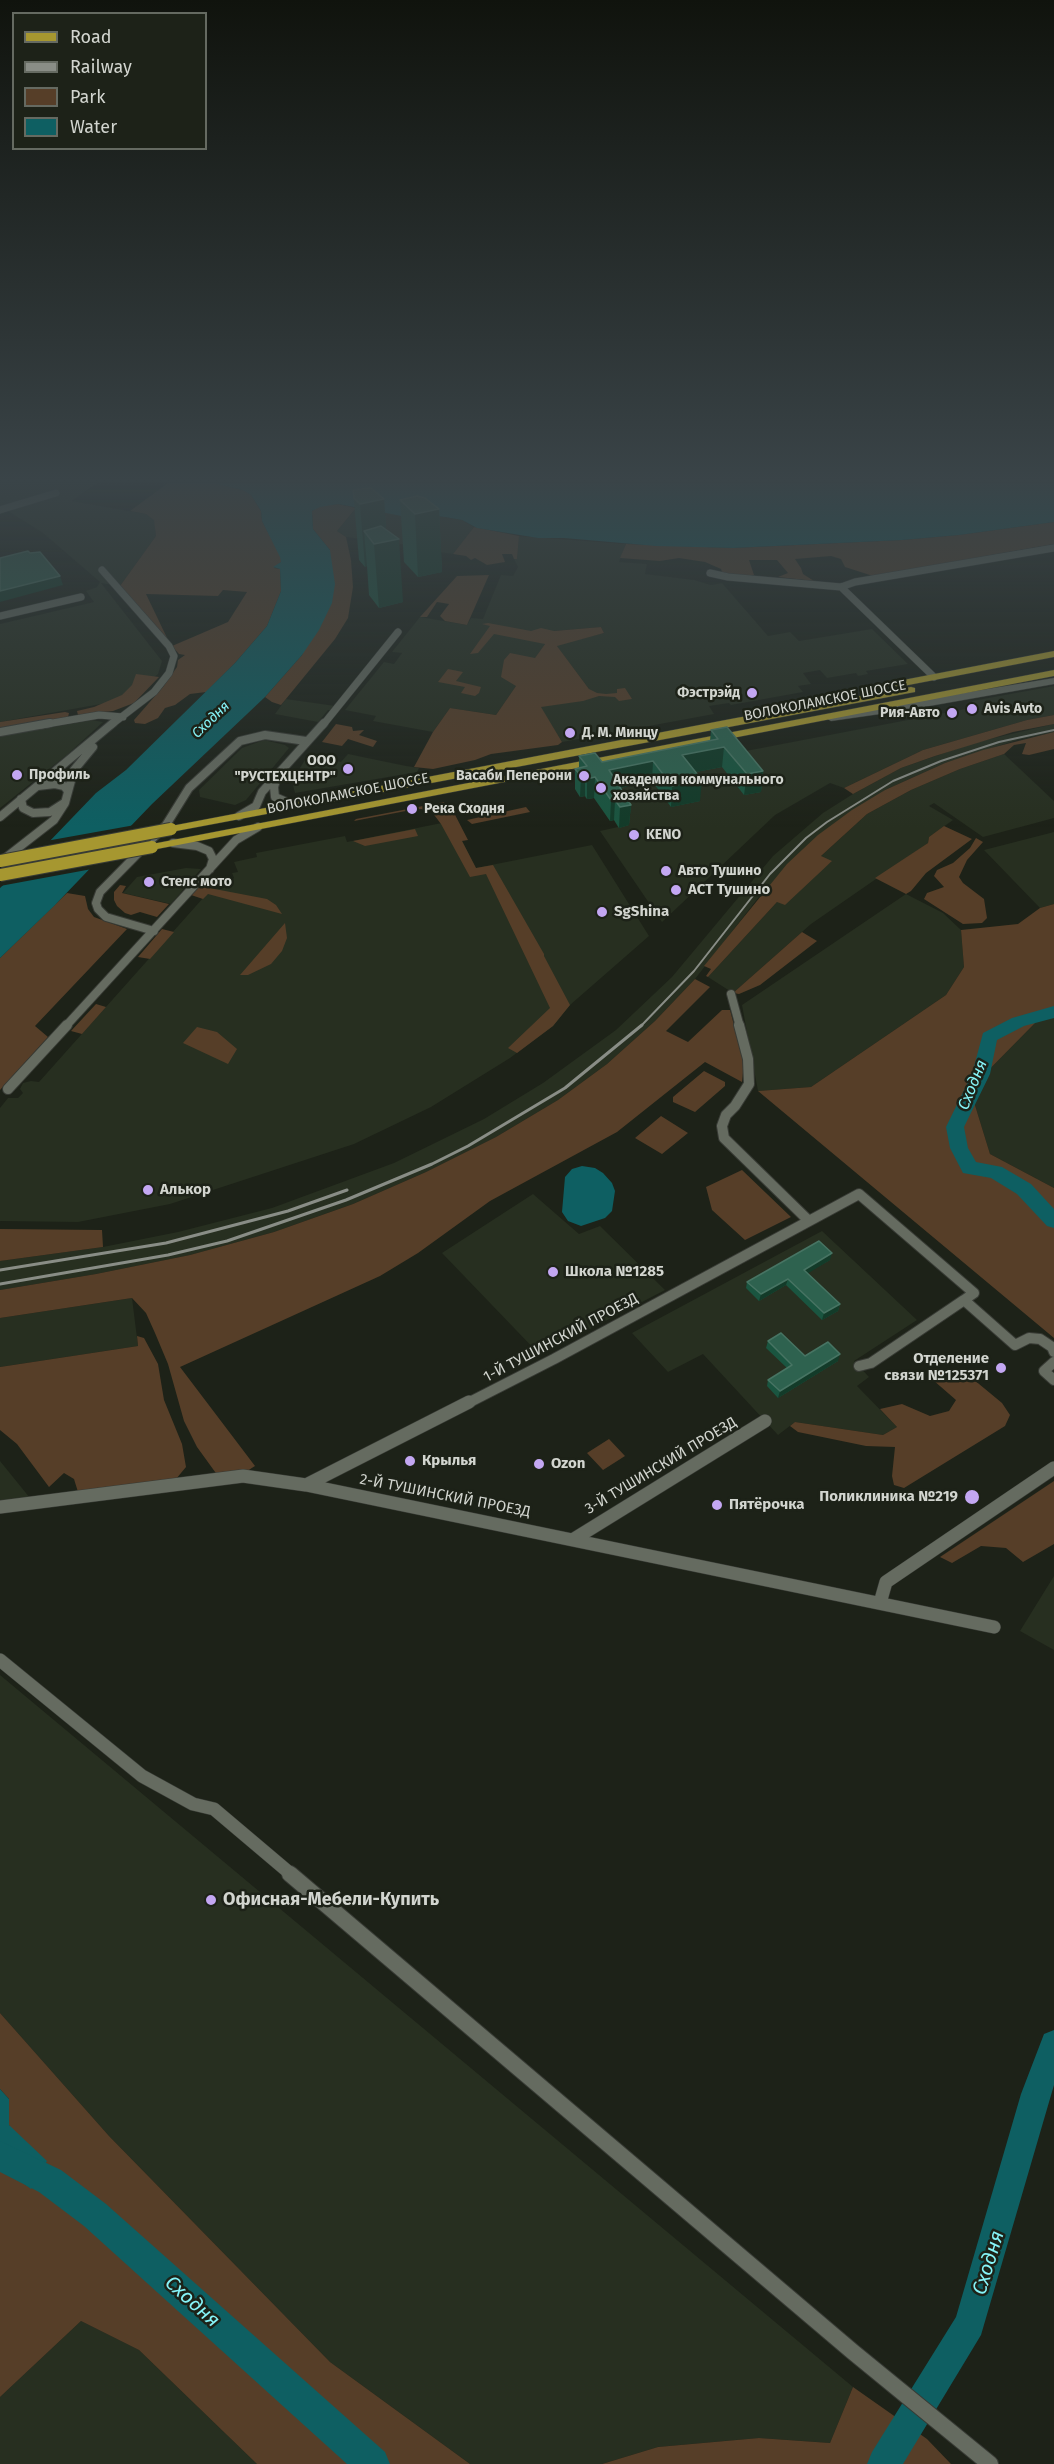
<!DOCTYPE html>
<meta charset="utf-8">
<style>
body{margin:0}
#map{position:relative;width:1054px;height:2464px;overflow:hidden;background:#1d2218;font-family:"Fira Sans",sans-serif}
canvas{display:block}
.legend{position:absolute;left:12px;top:12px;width:195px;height:138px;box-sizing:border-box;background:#1d2218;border:2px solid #656a61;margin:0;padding:8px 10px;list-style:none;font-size:18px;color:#d2d5cf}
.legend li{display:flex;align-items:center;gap:12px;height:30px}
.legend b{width:30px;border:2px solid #656a61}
</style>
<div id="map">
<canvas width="1054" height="2464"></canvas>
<ul class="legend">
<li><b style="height:8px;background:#a69730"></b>Road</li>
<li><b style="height:8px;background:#898d86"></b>Railway</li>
<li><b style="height:16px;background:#563e28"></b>Park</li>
<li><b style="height:16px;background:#0e5f62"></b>Water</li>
</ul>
</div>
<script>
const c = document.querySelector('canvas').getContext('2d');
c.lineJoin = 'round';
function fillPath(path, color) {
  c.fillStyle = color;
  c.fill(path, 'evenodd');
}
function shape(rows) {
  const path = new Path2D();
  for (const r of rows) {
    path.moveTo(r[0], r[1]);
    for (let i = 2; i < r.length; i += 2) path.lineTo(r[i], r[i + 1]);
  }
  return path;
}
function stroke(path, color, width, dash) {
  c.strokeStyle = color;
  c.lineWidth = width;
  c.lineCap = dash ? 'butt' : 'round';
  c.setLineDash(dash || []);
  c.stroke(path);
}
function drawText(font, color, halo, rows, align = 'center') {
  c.font = font + ' "Fira Sans",sans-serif';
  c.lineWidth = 5;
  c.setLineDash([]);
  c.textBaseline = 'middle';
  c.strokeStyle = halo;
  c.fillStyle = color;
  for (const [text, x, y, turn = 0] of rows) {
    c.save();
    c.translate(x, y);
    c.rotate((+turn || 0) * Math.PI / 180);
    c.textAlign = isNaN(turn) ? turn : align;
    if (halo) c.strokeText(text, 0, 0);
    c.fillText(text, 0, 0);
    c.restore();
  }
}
const built = shape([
 [0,483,97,483,72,501,146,514,155,520,156,536,120,586,101,583,162,661,158,674,129,699,0,722,0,624,94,602,86,591,97,587,100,582,43,533,0,506],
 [356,508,445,517,462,520,474,527,453,554,407,548,408,545,346,537,337,531],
 [519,536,626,544,619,562,647,564,645,574,694,580,711,585,722,583,768,636,790,632,799,641,872,629,908,664,866,671,868,674,858,676,856,673,827,678,820,670,803,673,811,684,798,686,803,692,731,705,729,703,709,706,714,714,562,742,535,699,589,689,556,645,604,633,601,627,554,631,496,715,450,708,433,732,373,721,376,716,345,710,384,662,394,664,402,653,392,652,420,617,467,625,471,618,483,619,501,575,513,576,518,567,514,559,517,558],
 [1054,686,1054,715,1027,720,923,750,844,788,830,783,775,815,662,922,600,831,618,827,614,820,610,821,594,798,587,799,584,796,580,797,575,789,586,787,579,776,730,754,976,707,972,701],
 [286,699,335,706,332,710,328,710,318,722,275,714],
 [92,720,103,722,68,754,0,808,0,736],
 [1054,724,1054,732,1017,740,945,763,885,790,762,893,695,979,655,1021,607,1064,558,1100,496,1137,426,1172,353,1204,274,1232,190,1255,96,1274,0,1290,0,1261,103,1247,178,1232,272,1208,394,1163,484,1119,543,1083,616,1030,672,977,773,856,823,813,853,794,901,768,973,743],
 [264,740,285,745,289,748,246,800,235,805,200,797,199,790,242,748],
 [348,754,406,766,419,768,417,772,295,793,292,781,308,755,341,762],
 [1004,754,1054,801,1054,818,983,837,934,803,929,806,953,820,929,837,928,843,811,924,733,993,708,977,777,902,831,862,820,857,867,814,911,790,960,769],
 [452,821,476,868,592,845,649,936,570,1005,553,1026,510,1058,431,1107,354,1144,170,1204,78,1222,0,1221,0,1108,8,1098,18,1098,23,1093,20,1089,23,1083,31,1081,39,1082,212,888,221,889,234,878,232,873,238,872,234,862,257,857,256,853,345,836,347,842],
 [1054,832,1054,904,1040,908,984,850],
 [186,868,201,869,171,904,123,893,137,877],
 [906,894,943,913,961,930,964,967,946,995,811,1087,758,1091,742,1005],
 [1040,1018,1054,1018,1054,1188,990,1154,970,1089],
 [533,1194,579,1234,600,1226,665,1290,540,1355,442,1253],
 [822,1231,917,1320,854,1361,869,1377,857,1386,897,1427,883,1435,795,1422,778,1435,703,1354,668,1372,632,1333],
 [132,1298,138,1346,0,1367,0,1318],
 [0,1461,30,1498,0,1502],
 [1054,1576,1054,1650,1020,1631],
 [0,1675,853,2387,830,2443,759,2438,658,2447,602,2464,470,2464,330,2362,109,2136,0,2013],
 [81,2321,139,2350,257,2464,0,2464,0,2397]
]);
const green = shape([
 [168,483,213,483,243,490,251,495,261,511,262,521,281,557,281,562,274,568,280,569,281,591,267,626,235,663,206,692,190,694,175,705,165,708,158,718,145,724,135,723,134,720,163,687,177,667,178,660,185,655,179,654,172,646,228,622,247,592,223,590,218,596,146,594,169,642,120,586,156,536,154,520,146,514,130,511],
 [338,504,356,508,337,531,346,537,351,560,353,587,348,618,335,639,281,705,272,702,265,697,302,655,330,550,313,529,312,511,320,506],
 [1054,522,1054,544,873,576,845,567,841,559,831,556,795,559,801,568,803,574,814,581,778,577,788,573,777,560,749,560,754,575,741,576,727,575,722,572,721,569,705,562,679,558,660,561,620,558,626,544,733,548,902,540,959,535],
 [474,527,519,536,517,559,514,559,512,554,502,554,505,562,487,565,475,558,471,560,466,556,453,554],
 [489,575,467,625,445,621,440,616,449,604,437,602,427,617,420,617,457,576],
 [488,623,531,631,541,628,554,631,601,627,604,633,557,646,589,689,597,693,606,694,617,693,617,689,625,688,632,699,619,701,615,697,599,696,583,701,541,707,562,742,558,745,491,754,475,760,433,769,414,767,433,732,450,708,496,715,516,686,501,677,504,660,510,653,535,658,545,644,494,634,478,653,470,654,490,626,482,624],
 [448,669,463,672,456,681,481,687,479,693,475,696,461,693,465,687,438,682],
 [136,674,159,677,134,703,113,711,78,715,77,711,94,707,122,695,132,685],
 [65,712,69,713,68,717,0,729,0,722],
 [1054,715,1054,724,1013,732,935,756,901,768,853,794,844,788,923,750,1027,720],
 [336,724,352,727,353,731,364,730,359,735,377,741,373,747,348,739,342,746,322,742],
 [1054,732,1054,749,1029,755,1022,754,1026,743,1014,745,1004,754,960,769,911,790,867,814,821,856,832,861,785,905,777,902,708,977,706,976,711,969,704,966,787,864,818,835,852,810,885,790,945,763,983,750],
 [444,802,446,808,451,807,468,840,462,841,476,868,493,865,544,954,544,956,570,1005,553,1026,517,1053,508,1048,550,1008,486,874,470,877,441,824,432,812,421,809,411,810,354,821,356,819],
 [526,807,530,812,472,824,467,820],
 [944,826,972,839,926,873,911,891,906,894,875,878,928,843,929,837],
 [415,829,418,836,365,846,353,841],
 [976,838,983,842,967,860,959,877,963,883,984,899,987,918,982,923,963,924,924,899,927,893,944,887,934,876,937,870,953,863,970,848],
 [120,885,126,886,122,893,169,904,157,917,140,912,131,915,125,913,117,906,114,900,114,892],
 [199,886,267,899,276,905,282,914,208,894,203,899,191,895],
 [67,893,85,896,88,909,94,917,127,929,35,1026,48,1037,0,1090,0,958],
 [1054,904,1054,1018,1039,1019,970,1089,990,1154,1054,1188,1054,1338,758,1091,811,1087,946,995,964,967,961,930,1018,924,1040,908],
 [285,923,287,938,282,951,271,964,248,975,240,975],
 [162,929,174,932,150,959,138,957],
 [802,932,817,941,760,985,739,994,733,993],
 [695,979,710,987,666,1031,688,1042,722,1010,730,1010,744,1063,742,1082,705,1062,617,1132,490,1201,418,1253,380,1276,180,1367,255,1466,244,1473,218,1476,197,1447,184,1421,168,1364,155,1333,146,1313,132,1298,0,1318,0,1290,96,1274,190,1255,274,1232,353,1204,426,1172,496,1137,558,1100,607,1064,655,1021],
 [96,1004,106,1007,82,1034,71,1031],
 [197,1027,217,1032,237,1049,228,1064,183,1043],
 [704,1071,725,1082,725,1086,695,1112,673,1102,673,1097],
 [661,1116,688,1133,662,1154,635,1138],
 [742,1170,791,1217,745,1240,712,1210,706,1187],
 [0,1229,102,1230,103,1247,0,1261],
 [137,1336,144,1338,158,1364,164,1400,182,1444,186,1467,176,1479,78,1492,74,1479,64,1473,49,1487,17,1444,0,1430,0,1367,138,1346],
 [943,1369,973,1379,1002,1403,1010,1415,1005,1426,904,1488,894,1485,892,1476,895,1447,866,1446,798,1432,790,1426,795,1422,883,1435,897,1427,880,1409,902,1404,930,1416,949,1411,956,1400,933,1380],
 [609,1439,625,1456,603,1470,587,1453],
 [1054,1481,1054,1544,1023,1562,1006,1548,981,1546,952,1563,940,1557],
 [0,2013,109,2136,330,2362,470,2464,257,2464,139,2350,81,2321,0,2397,0,2166,31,2188,9,2125,9,2099,0,2089],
 [853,2387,927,2439,951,2464,602,2464,658,2447,759,2438,830,2443]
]);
const water = shape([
 [213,483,1054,483,1054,522,959,535,902,540,733,548,656,546,564,538,538,538,477,528,462,520,445,517,425,515,407,517,338,504,320,507,312,511,313,529,330,550,335,584,332,603,319,630,302,655,265,697,152,804,54,906,0,958,0,888,47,844,96,793,126,770,235,663,267,626,281,591,280,569,273,567,281,562,280,557,262,521,261,511,251,495,243,490],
 [582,1166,595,1168,603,1173,612,1183,615,1191,612,1211,605,1218,581,1226,568,1221,562,1212,565,1177,572,1169],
 [0,2089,9,2099,9,2125,47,2161,31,2189,0,2166]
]);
const pier = shape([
 [135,825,92,869,0,886,46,841]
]);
const river = shape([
 [1054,1006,1054,1018,1024,1026,997,1040,990,1074,964,1127,968,1148,976,1162,1002,1167,1031,1184,1054,1209,1054,1228,1047,1226,1017,1194,991,1178,963,1173,950,1148,946,1127,972,1074,983,1033,1012,1018,1054,1006],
 [1054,2030,1054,2085,981,2335,903,2464,867,2464,872,2452,956,2317,1021,2094,1044,2034,1054,2030],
 [0,2141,61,2170,106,2204,385,2452,390,2464,347,2464,84,2226,39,2192,0,2172,0,2141]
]);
const streetFar4 = shape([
 [0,510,56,493],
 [102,570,169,646,174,656,169,673,154,692,111,725],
 [710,573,728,577,841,587,855,582,1054,548],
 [841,587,934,677],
 [0,616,81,597],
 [41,725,99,715,123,717],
 [323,725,398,632]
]);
const streetFar3 = shape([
 [0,732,50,723],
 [277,777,274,787,275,797,289,803,304,803],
 [38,786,55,784,64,786,68,791],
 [21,799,23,808,33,813,50,812,64,803],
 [239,816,256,806,262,792,324,723],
 [0,817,113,723],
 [173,843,197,846,209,851,213,859,210,869],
 [0,862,54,820,65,803,74,770,93,747],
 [154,931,106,917,98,909,96,903,100,892,166,825,189,788,240,741,265,735,306,741],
 [731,994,740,1027],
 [65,1027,236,840,258,827]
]);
const streetFar2 = shape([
 [739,1025,748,1059,749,1084,735,1106,726,1115,722,1126,724,1138,809,1221],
 [8,1089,67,1025],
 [1054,1362,1044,1371,1054,1380],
 [859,1366,871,1363,964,1300],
 [466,1404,554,1359,859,1194,974,1293,964,1300,1015,1345,1029,1338,1040,1339,1052,1347,1054,1352]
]);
const streetFar1 = shape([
 [306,1485,469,1402],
 [0,1507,243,1476,306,1485,994,1627],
 [574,1539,765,1421],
 [880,1603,886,1582,1054,1468],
 [0,1660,142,1776,193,1804,214,1809,292,1875]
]);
const street = shape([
 [290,1874,853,2352,990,2464]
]);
const secondary = shape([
 [1054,678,1054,684,901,711,831,721,826,718,831,715,1054,678]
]);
const primary = shape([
 [1054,651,1054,657,898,687,893,684,898,681,1054,651],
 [1054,670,1054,676,152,850,146,847,152,844,1054,670],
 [911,687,915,688,915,692,171,832,165,829,171,826,736,718,911,687]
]);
const railFar1 = shape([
 [640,1027,694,971,770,874,806,838,827,822,893,781,941,761,999,742,1054,730]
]);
const rail = shape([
 [0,1270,166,1243,288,1211,347,1190],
 [0,1284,168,1255,227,1241,346,1200,432,1164,468,1146,565,1088,642,1025]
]);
const primaryBridge = shape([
 [0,861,171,829],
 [0,875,152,847]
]);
const wall = shape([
 [353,490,384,499,386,529,403,602,379,608,369,595,367,566,365,567,359,560],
 [400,500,439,509,442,572,418,577,404,562],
 [711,730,763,771,761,792,744,795,722,767,696,772,700,801,671,807,652,781,620,788,631,805,629,825,619,828,614,820,610,821,594,798,587,799,585,796,580,797,575,789,575,769,579,768,579,756,602,762,710,741],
 [830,1260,807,1273,840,1304,838,1311,822,1320,786,1285,759,1301,746,1288,747,1282],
 [768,1341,805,1356,838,1361,778,1398,767,1386,768,1380,787,1368,766,1348]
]);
const shadedWall = shape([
 [384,499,387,542,399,539,403,602,379,608,374,544,364,531,367,566,365,567,360,504],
 [439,509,442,572,418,577,415,514],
 [60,576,63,585,0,602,0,591],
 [724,747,722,767,680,775,682,755],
 [653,761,652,781,608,790,609,770],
 [763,771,761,792,744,795,747,774],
 [585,775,585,796,580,797,581,776],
 [595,777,594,798,587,799,587,779],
 [702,780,700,801,671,807,672,786],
 [611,800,615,800,614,820,610,821],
 [631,805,629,825,619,828,620,807],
 [832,1253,830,1260,802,1277,804,1270],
 [788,1279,786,1285,759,1301,761,1294],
 [840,1304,838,1311,822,1320,824,1313],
 [840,1354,838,1361,778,1398,780,1391]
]);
const building = shape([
 [371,488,384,499,360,504,354,498,353,490,371,488],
 [417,496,425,498,439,509,415,514,400,500,417,496],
 [381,526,399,539,374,544,364,531,381,526],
 [28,551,30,553,40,552,60,576,0,591,0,558,28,551],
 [727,727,763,771,747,774,724,747,682,755,702,780,672,786,653,761,609,770,631,805,620,807,615,800,611,800,595,777,587,779,585,775,581,776,575,769,587,766,579,756,595,753,602,762,718,739,711,730,727,727],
 [819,1241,832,1253,804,1270,840,1304,824,1313,788,1279,761,1294,747,1282,819,1241],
 [781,1333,805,1356,828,1342,840,1354,780,1391,768,1380,792,1365,768,1341,781,1333]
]);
const markers = [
 [752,693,6,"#c3a7f2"],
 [972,709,6,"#c3a7f2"],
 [952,713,6,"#c3a7f2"],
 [570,733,6,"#c3a7f2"],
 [348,769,6,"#c3a7f2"],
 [17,775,6,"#c3a7f2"],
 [584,776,6,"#c3a7f2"],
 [601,788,6,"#c3a7f2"],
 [412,809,6,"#c3a7f2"],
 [634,835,6,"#c3a7f2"],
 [666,871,6,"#c3a7f2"],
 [149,882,6,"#c3a7f2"],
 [676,890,6,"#c3a7f2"],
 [602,912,6,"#c3a7f2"],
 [148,1190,6,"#c3a7f2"],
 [553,1272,6,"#c3a7f2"],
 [1001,1368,6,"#c3a7f2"],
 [410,1461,6,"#c3a7f2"],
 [539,1464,6,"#c3a7f2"],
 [972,1497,8,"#c3a7f2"],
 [717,1505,6,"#c3a7f2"],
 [211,1900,6,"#c3a7f2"]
];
const farPoinames = [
 ["Фэстрэйд",740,693,"right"],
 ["Avis Avto",984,709],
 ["Рия-Авто",940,713,"right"],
 ["Д. М. Минцу",582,733],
 ["ООО",336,761,"right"],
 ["\"РУСТЕХЦЕНТР\"",336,777,"right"],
 ["Профиль",29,775],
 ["Васаби Пеперони",572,776,"right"],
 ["Академия коммунального",613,780],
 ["хозяйства",613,796],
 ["Река Сходня",424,809],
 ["KENO",646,835],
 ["Авто Тушино",678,871],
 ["Стелс мото",161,882]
];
const farStreetnames = [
 ["ВОЛОКОЛАМСКОЕ ШОССЕ",825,701,-11],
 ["ВОЛОКОЛАМСКОЕ ШОССЕ",348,794,-11]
];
const farWaternames = [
 ["Сходня",211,720,-44]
];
const poiNames = [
 ["АСТ Тушино",688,890],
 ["SgShina",614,912],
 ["Алькор",160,1190],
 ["Школа №1285",565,1272],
 ["Отделение",989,1359,"right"],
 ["связи №125371",989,1376,"right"],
 ["Крылья",422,1461],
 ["Ozon",551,1464],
 ["Поликлиника №219",958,1497,"right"],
 ["Пятёрочка",729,1505]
];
const streetNames = [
 ["1-Й ТУШИНСКИЙ ПРОЕЗД",561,1338,-28],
 ["3-Й ТУШИНСКИЙ ПРОЕЗД",661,1466,-31],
 ["2-Й ТУШИНСКИЙ ПРОЕЗД",445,1496,11]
];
const waterNames = [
 ["Сходня",973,1085,-68]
];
const nearPoinames = [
 ["Офисная-Мебели-Купить",223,1900]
];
const nearWaternames = [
 ["Сходня",989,2263,-73],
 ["Сходня",192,2302,42]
];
fillPath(built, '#272f20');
fillPath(green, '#563e28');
fillPath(water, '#0e5f62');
fillPath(pier, '#1d2218');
fillPath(river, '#0e5f62');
stroke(streetFar4, '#383b35', 8);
stroke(streetFar3, '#383b35', 10);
stroke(streetFar2, '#383b35', 12);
stroke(streetFar1, '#383b35', 14);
stroke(street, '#383b35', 18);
stroke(secondary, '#383b35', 1);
stroke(primary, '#383b35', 1);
stroke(streetFar4, '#656b60', 7);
stroke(streetFar3, '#656b60', 8);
stroke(streetFar2, '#656b60', 10);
stroke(streetFar1, '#656b60', 13);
stroke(street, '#656b60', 16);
fillPath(secondary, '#656b60');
fillPath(primary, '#a69730');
stroke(railFar1, '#898d86', 2);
stroke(rail, '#898d86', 3);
stroke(primaryBridge, '#383b35', 14, []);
stroke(primaryBridge, '#a69730', 12);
fillPath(wall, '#1a5540');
fillPath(shadedWall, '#133b29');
fillPath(building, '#2e624f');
stroke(building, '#477463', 1.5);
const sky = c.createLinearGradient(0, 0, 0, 828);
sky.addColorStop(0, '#10130d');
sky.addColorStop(0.58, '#3a4448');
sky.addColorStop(1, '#3a444800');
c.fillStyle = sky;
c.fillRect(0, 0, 1054, 828);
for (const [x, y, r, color] of markers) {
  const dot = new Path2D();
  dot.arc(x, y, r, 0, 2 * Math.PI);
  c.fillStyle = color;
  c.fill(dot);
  stroke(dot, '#1d2218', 2);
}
drawText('bold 14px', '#d2d5cf', '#1d2218', farPoinames, 'left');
drawText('14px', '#d2d5cf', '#1d2218', farStreetnames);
drawText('italic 14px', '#86f4f8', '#1d2218', farWaternames);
drawText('bold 15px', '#d2d5cf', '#1d2218', poiNames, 'left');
drawText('15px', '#d2d5cf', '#1d2218', streetNames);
drawText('italic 16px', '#86f4f8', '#1d2218', waterNames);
drawText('bold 18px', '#d2d5cf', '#1d2218', nearPoinames, 'left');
drawText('italic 20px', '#86f4f8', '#1d2218', nearWaternames);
</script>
